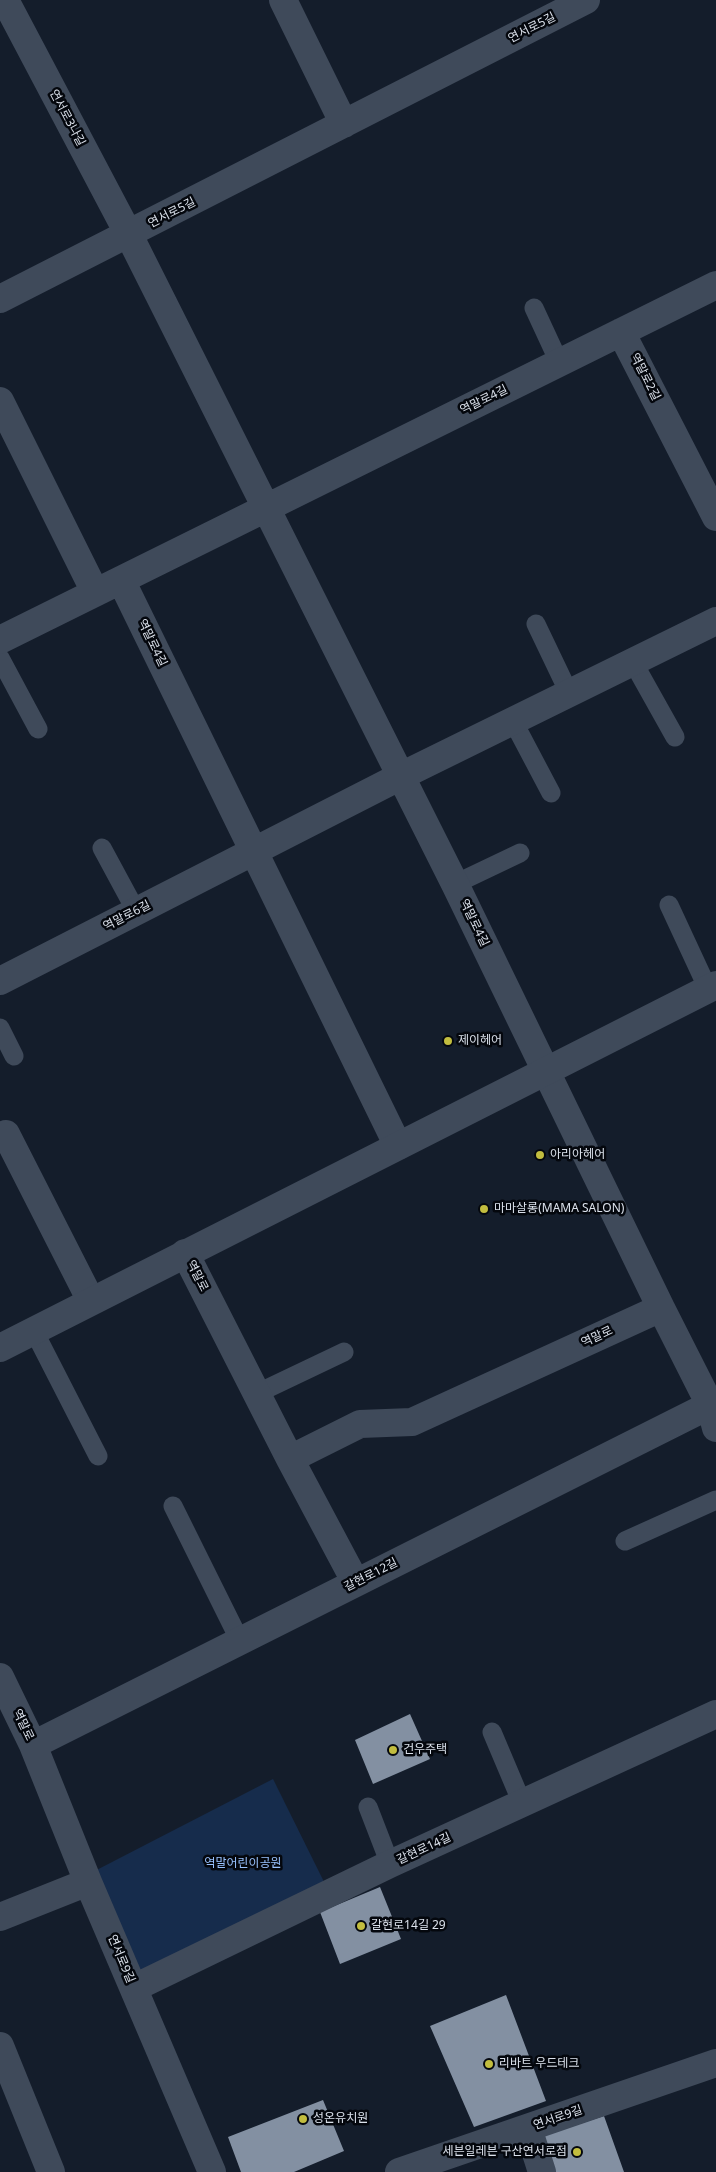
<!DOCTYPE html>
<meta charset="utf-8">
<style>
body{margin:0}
canvas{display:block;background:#141d2b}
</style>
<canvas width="716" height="2172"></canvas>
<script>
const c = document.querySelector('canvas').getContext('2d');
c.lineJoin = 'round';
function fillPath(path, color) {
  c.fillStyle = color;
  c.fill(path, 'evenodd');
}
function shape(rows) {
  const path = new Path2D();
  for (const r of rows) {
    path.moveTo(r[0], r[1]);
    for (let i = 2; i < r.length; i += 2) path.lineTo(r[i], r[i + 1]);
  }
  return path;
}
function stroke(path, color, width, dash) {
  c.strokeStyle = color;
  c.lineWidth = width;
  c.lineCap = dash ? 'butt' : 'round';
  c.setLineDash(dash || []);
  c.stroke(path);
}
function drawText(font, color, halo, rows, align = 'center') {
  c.font = font + ' "Noto Sans","Noto Sans KR",sans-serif';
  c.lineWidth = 5;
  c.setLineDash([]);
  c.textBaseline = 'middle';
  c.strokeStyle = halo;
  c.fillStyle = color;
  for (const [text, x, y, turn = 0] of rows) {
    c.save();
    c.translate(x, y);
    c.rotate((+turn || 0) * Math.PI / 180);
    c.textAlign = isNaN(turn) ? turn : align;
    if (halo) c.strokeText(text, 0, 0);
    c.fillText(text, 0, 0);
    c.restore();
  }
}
const green = shape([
 [273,1779,330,1894,132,1982,85,1876]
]);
const building = shape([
 [410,1714,430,1759,373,1784,355,1740],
 [380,1887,401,1939,340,1964,320,1912],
 [506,1995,546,2101,474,2127,430,2026],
 [323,2100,344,2151,294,2172,241,2172,228,2137],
 [604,2116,624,2172,543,2172,533,2139]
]);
const service = shape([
 [534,308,559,362],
 [536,624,569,693],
 [0,658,38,729],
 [633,662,675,737],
 [513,721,551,793],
 [102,848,136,911],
 [455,884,520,853],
 [669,905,708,989],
 [0,1028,14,1056],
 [34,1331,98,1456],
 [258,1393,344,1352],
 [173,1506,240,1641],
 [625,1541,716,1500],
 [492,1732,522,1803],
 [368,1807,390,1864]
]);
const minor = shape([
 [5,0,129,235,455,884,661,1308,710,1405,716,1428],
 [283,0,344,124],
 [0,299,586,0],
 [621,332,716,517],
 [0,401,95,592],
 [121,580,398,1146],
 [0,640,716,285],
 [0,981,401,776,716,621],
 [0,1137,6,1134,91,1301],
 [185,1253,290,1459,356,1583],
 [290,1459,360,1424,412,1422,661,1308],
 [0,1677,33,1745,88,1882,212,2172],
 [33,1745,716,1402],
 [0,1917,88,1882],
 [134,1988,390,1864,716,1714],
 [0,2046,51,2172],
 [528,2128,542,2172],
 [399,2172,716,2063]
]);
const tertiary = shape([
 [0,1348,716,985]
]);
const markers = [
 [448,1041,5,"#c2bd3f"],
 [540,1155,5,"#c2bd3f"],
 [484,1209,5,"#c2bd3f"],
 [393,1750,5,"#c2bd3f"],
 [361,1926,5,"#c2bd3f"],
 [489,2064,5,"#c2bd3f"],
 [303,2119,5,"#c2bd3f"],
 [577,2152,5,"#c2bd3f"]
];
const streetNames = [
 ["연서로5길",532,28,-27],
 ["연서로3나길",67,118,62],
 ["연서로5길",172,213,-27],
 ["역말로2길",645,377,63],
 ["역말로4길",484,400,-26],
 ["역말로4길",152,643,64],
 ["역말로6길",127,916,-27],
 ["역말로4길",474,923,64],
 ["역말로",197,1276,63],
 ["역말로",597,1337,-25],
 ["갈현로12길",371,1575,-27],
 ["역말로",23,1725,64],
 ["갈현로14길",424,1849,-25],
 ["연서로9길",121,1959,67],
 ["연서로9길",558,2118,-19]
];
const poiNames = [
 ["제이헤어",458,1041],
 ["아리아헤어",550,1155],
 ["마마살롱(MAMA SALON)",494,1209],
 ["건우주택",403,1750],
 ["갈현로14길 29",371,1926],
 ["리바트 우드테크",499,2064],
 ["성온유치원",313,2119],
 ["세븐일레븐 구산연서로점",567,2152,"right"]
];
const parkNames = [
 ["역말어린이공원",243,1864]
];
fillPath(green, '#162c4c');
fillPath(building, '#8390a2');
stroke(service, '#3f4a5a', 19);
stroke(minor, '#3f4a5a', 28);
stroke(tertiary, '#3f4a5a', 28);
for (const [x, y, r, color] of markers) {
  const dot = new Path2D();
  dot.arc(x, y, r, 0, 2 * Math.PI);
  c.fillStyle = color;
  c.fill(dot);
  stroke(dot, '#04070d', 2);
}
drawText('12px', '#dbe1eb', '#04070d', streetNames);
drawText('12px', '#dbe1eb', '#04070d', poiNames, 'left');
drawText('12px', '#98c1fd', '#04070d', parkNames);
</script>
